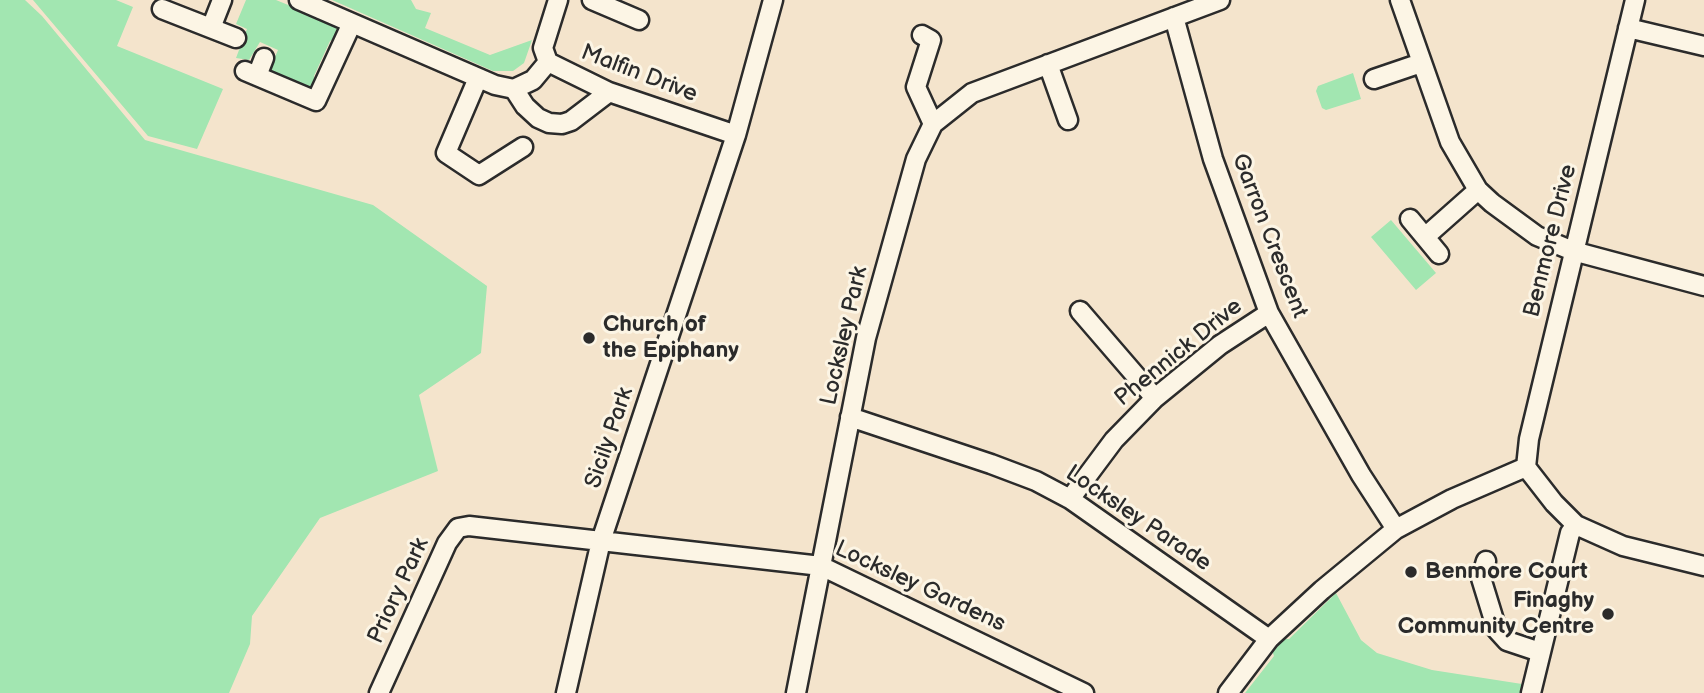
<!DOCTYPE html>
<style>
body{margin:0}
canvas{display:block;background:#f4e4cc}
</style>
<canvas width="1704" height="693"></canvas>
<script>
const c = document.querySelector('canvas').getContext('2d');
c.lineJoin = 'round';
function fillPath(path, color) {
  c.fillStyle = color;
  c.fill(path, 'evenodd');
}
function shape(rows) {
  const path = new Path2D();
  for (const r of rows) {
    path.moveTo(r[0], r[1]);
    for (let i = 2; i < r.length; i += 2) path.lineTo(r[i], r[i + 1]);
  }
  return path;
}
function stroke(path, color, width, dash) {
  c.strokeStyle = color;
  c.lineWidth = width;
  c.lineCap = dash ? 'butt' : 'round';
  c.setLineDash(dash || []);
  c.stroke(path);
}
function drawText(font, color, halo, rows, align = 'center') {
  c.font = font + ' "Balsamiq Sans",sans-serif';
  c.lineWidth = 6;
  c.setLineDash([]);
  c.textBaseline = 'middle';
  c.strokeStyle = halo;
  c.fillStyle = color;
  for (const [text, x, y, turn = 0] of rows) {
    c.save();
    c.translate(x, y);
    c.rotate((+turn || 0) * Math.PI / 180);
    c.textAlign = isNaN(turn) ? turn : align;
    if (halo) c.strokeText(text, 0, 0);
    c.fillText(text, 0, 0);
    c.restore();
  }
}
const green = shape([
 [0,0,25,0,42,16,145,140,373,205,487,286,481,353,419,395,438,471,320,518,252,616,250,644,229,693,0,693],
 [33,0,116,0,133,7,117,46,223,89,197,149,148,136],
 [246,0,276,0,332,23,338,28,337,37,330,41,314,76,316,84,313,87,304,88,273,74,271,66,278,50,260,42,249,60,236,58,247,29,236,24],
 [332,0,411,0,416,9,431,13,425,28,490,55,532,40,524,63,513,71,493,71],
 [1353,73,1361,99,1326,110,1322,108,1316,91,1318,86],
 [1391,220,1436,273,1416,290,1371,237],
 [1336,593,1361,640,1377,653,1432,670,1522,684,1520,693,1245,693,1274,656,1272,650,1282,639,1289,639]
]);
const minor = shape([
 [299,0,495,85,514,89,533,80,548,62],
 [558,0,543,48,548,62,609,92,736,135],
 [592,0,639,20],
 [1400,0,1450,142,1478,190,1492,203,1537,236,1573,251,1704,286],
 [1635,0,1529,439,1526,467,1554,503,1576,525,1623,546,1704,566],
 [162,9,236,38],
 [1174,17,1213,159,1269,313,1361,475,1396,529],
 [211,28,222,0],
 [1628,28,1704,46],
 [922,35,931,40,916,87,933,124],
 [1048,64,1068,120],
 [245,71,316,101,352,23],
 [257,76,264,58],
 [478,78,446,153,479,175,523,147],
 [1374,79,1421,63],
 [514,89,525,106,538,118,549,123,562,124,571,121,609,92],
 [1410,219,1439,254],
 [1425,237,1478,190],
 [1080,311,1155,398],
 [850,417,991,464,1036,481,1070,499,1269,639],
 [1070,499,1114,440,1155,398,1220,345,1269,313],
 [1486,561,1481,578,1497,630,1507,641,1540,652],
 [379,693,447,543,458,528,469,526,821,566,1084,693],
 [566,693,601,541,736,135,773,0],
 [796,693,866,338,916,159,933,124,972,93,1220,0],
 [1228,693,1269,639,1322,590,1396,529,1452,499,1526,467],
 [1531,693,1570,533,1576,525]
]);
const markers = [
 [589,338,7,"#2b2b2b"],
 [1411,572,7,"#2b2b2b"],
 [1608,614,7,"#2b2b2b"]
];
const streetNames = [
 ["Malfin Drive",639,74,21],
 ["Garron Crescent",1269,236,69],
 ["Benmore Drive",1551,241,-76],
 ["Locksley Park",845,336,-77],
 ["Phennick Drive",1179,353,-39],
 ["Sicily Park",610,438,-71],
 ["Locksley Parade",1138,519,34],
 ["Locksley Gardens",920,587,25],
 ["Priory Park",399,591,-65]
];
const poiNames = [
 ["Church of",603,325],
 ["the Epiphany",603,351],
 ["Benmore Court",1425,572],
 ["Finaghy",1594,601,"right"],
 ["Community Centre",1594,627,"right"]
];
fillPath(green, '#a2e6b1');
stroke(minor, '#2b2b2b', 23);
stroke(minor, '#fcf5e5', 18);
for (const [x, y, r, color] of markers) {
  const dot = new Path2D();
  dot.arc(x, y, r, 0, 2 * Math.PI);
  c.fillStyle = color;
  c.fill(dot);
  stroke(dot, '#fcf5e5', 2.5);
}
drawText('23px', '#2b2b2b', '#fcf5e5', streetNames);
drawText('bold 23px', '#2b2b2b', '#fcf5e5', poiNames, 'left');
</script>
